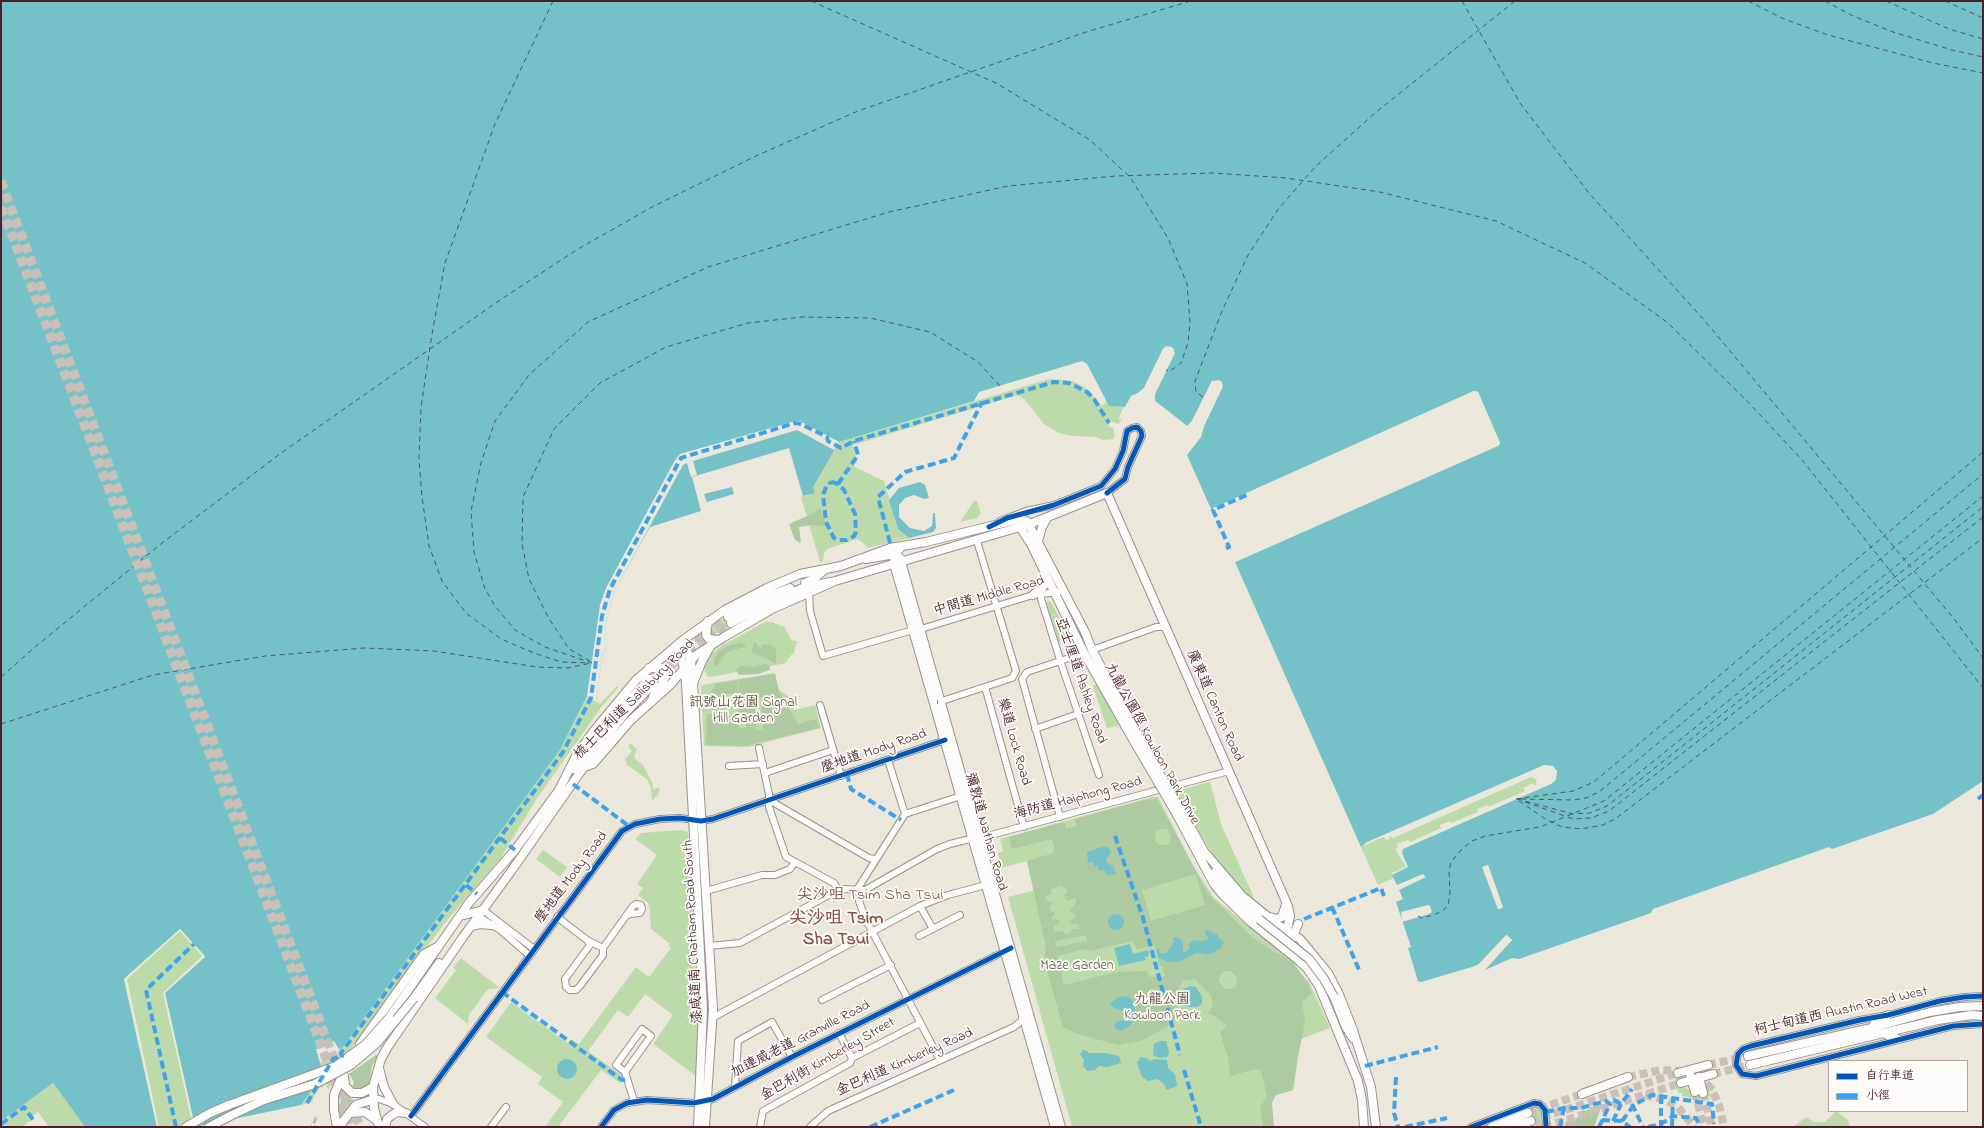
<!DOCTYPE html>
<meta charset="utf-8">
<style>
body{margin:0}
#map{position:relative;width:1984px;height:1128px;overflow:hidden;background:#ebe8db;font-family:"Indie Flower","LXGW WenKai TC",sans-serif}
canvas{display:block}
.frame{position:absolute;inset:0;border:2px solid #4a1f2b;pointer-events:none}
.legend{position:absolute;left:1828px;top:1060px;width:140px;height:52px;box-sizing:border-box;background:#fdfcf7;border:1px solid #b5a4a5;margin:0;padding:5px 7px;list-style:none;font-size:12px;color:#4a1f2b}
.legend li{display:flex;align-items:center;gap:8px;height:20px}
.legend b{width:20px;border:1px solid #b5a4a5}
</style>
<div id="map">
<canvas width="1984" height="1128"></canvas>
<div class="frame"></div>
<ul class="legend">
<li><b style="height:5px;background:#0057b8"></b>自行車道</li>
<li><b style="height:5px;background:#40a2eb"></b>小徑</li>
</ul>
</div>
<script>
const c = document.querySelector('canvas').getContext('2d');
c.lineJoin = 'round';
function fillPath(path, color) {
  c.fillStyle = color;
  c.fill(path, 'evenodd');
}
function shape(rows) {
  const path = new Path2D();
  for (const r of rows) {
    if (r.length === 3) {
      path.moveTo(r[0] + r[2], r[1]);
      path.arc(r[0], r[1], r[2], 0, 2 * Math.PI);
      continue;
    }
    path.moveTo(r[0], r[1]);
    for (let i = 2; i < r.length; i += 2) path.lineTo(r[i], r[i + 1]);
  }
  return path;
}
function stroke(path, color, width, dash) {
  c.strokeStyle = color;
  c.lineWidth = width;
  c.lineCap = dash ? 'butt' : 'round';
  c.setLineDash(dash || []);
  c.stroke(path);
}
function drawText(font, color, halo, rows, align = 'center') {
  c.font = font + ' "Indie Flower","LXGW WenKai TC",sans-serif';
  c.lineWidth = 3.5;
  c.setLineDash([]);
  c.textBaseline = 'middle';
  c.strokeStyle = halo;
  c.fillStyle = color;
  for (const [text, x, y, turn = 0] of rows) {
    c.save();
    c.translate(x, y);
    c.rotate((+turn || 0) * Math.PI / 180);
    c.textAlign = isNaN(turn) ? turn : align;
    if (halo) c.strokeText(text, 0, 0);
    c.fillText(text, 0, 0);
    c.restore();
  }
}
const green = shape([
 [1049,379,1073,381,1090,391,1101,406,1107,402,1109,406,1124,407,1118,419,1122,420,1118,424,1111,421,1108,426,1114,429,1114,439,1102,440,1097,437,1072,436,1059,433,1044,424,1024,399,1018,395,853,445,857,462,853,466,884,481,898,529,909,538,868,548,861,541,857,539,827,549,824,553,823,561,820,562,801,497,815,493,813,489,839,442],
 [974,501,977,501,981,513,977,518,960,522],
 [1047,601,1051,602,1069,636,1061,638,1059,645,1046,604],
 [726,616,732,626,711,636,709,631,710,627],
 [765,622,772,622,781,626,784,626,791,640,797,641,794,653,790,656,786,663,711,677,707,676,704,668,711,654,721,646],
 [775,673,779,690,790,697,794,710,815,705,821,728,748,747,704,746,701,685],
 [1097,684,1121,725,1107,728,1093,686],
 [617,686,618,688,602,706,536,800,500,859,444,924,353,1046,328,1090,325,1081,322,1082,323,1085,322,1088,320,1087,312,1100,313,1102,301,1105,323,1074,319,1063,336,1057,339,1049,342,1048,560,750,587,696,600,704],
 [631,743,637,749,634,758,643,765,652,782,653,789,660,788,658,795,653,800,652,800,651,789,647,779,627,765,625,759,632,751,628,746],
 [1531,777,1537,780,1535,786,1533,783,1523,788,1525,791,1488,807,1487,805,1477,809,1478,812,1451,823,1450,821,1440,825,1441,828,1410,842,1408,840,1397,844,1398,847,1395,849,1406,867,1392,873,1394,878,1378,885,1361,847,1383,837,1387,840,1390,839,1389,835,1393,838],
 [1210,782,1221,824,1254,898,1252,899,1236,883,1215,858,1175,791],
 [1152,797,1158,797,1194,867,1214,898,1281,952,1309,982,1330,1028,1301,1039,1293,1090,1276,1095,1270,1107,1265,1127,1072,1127,1008,897,1035,890,1027,861,997,869,996,864,1000,863,998,853,1003,851,1000,839],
 [681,830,688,832,693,922,691,942,696,973,699,1023,696,1076,653,1044,673,1015,645,994,628,1017,618,1010,588,1051,624,1077,620,1083,601,1070,558,1127,545,1127,563,1102,538,1084,542,1077,486,1037,511,1002,567,1043,571,1039,579,1044,636,967,649,977,671,948,668,946,670,944,651,929,650,909,648,903,638,895,643,888,637,884,657,855,635,839,641,833],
 [543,850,567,867,560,877,536,859],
 [180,929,205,957,165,993,195,1127,157,1127,124,979],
 [461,958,500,988,488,989,469,1015,468,1024,435,998,456,970,453,968],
 [1678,1077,1683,1087,1694,1092,1700,1094,1707,1092,1713,1084,1713,1091,1710,1091,1710,1095,1708,1097,1700,1098,1700,1100,1693,1100,1692,1098,1682,1096,1682,1093,1678,1093,1675,1078],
 [53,1083,85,1127,49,1127,38,1112,30,1118,31,1120,22,1127,1,1127,1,1121],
 [1534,1105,1542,1110,1543,1127,1534,1127,1527,1106],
 [1836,1111,1848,1120,1850,1127,1793,1127,1806,1117,1814,1122,1825,1122]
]);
const forest = shape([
 [820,508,826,526,812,525,799,527,801,543,795,540,789,524,814,513],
 [754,642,761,648,763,644,771,645,776,650,776,664,764,657,756,655,751,652],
 [741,643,747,646,727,652,716,666,713,663,717,653,730,645],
 [764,664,770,665,770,670,758,674,739,675,736,670,741,666,753,667],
 [775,674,779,692,798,724,816,719,819,728,749,745,754,732,748,746,706,745,707,714,725,715,726,720,732,723,738,714,739,697,742,696,738,680],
 [762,698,763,729,756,730,755,716,749,718,746,722,746,728,739,728,741,716,746,712,755,714,754,698],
 [737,680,741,693,709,695,716,684],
 [1157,799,1208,894,1252,937,1272,951,1291,959,1306,981,1312,993,1302,1002,1305,1022,1298,1056,1293,1090,1276,1095,1272,1102,1274,1127,1260,1127,1263,1124,1260,1108,1267,1096,1261,1070,1256,1069,1230,1076,1228,1057,1220,1032,1227,1026,1215,1016,1208,1014,1213,1004,1211,995,1195,979,1182,981,1174,1004,1181,1012,1169,1026,1140,1041,1118,1045,1078,1034,1063,1027,1044,960,1046,947,1027,861,1054,853,1054,846,1052,839,1012,849,1009,837,1064,822,1066,829,1077,826,1075,819,1145,800],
 [1161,829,1167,829,1171,835,1170,843,1165,845,1159,845,1155,841,1156,832],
 [1104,846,1109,848,1111,853,1106,859,1107,863,1113,866,1114,870,1103,870,1098,866,1094,867,1089,851],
 [1196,874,1205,905,1151,921,1142,890],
 [1061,886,1068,890,1064,896,1067,901,1077,898,1075,905,1069,911,1077,915,1070,922,1072,924,1078,923,1080,926,1078,929,1072,929,1071,932,1065,934,1063,931,1057,932,1054,930,1054,927,1060,922,1057,919,1052,920,1052,916,1056,913,1051,912,1049,909,1053,902,1047,901,1045,897,1051,894,1051,889],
 [1208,930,1218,937,1220,949,1208,955,1196,953,1178,962,1166,962,1159,958,1156,950,1163,954,1167,952,1174,942,1183,945,1183,951,1185,952,1189,949,1189,943,1198,940,1202,941,1210,939],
 [1086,935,1087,941,1056,947,1055,941],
 [1133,941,1136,949,1155,945,1159,965,1163,967,1165,976,1149,977,1147,971,1117,972,1064,985,1058,956,1086,949,1090,951],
 [1225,971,1231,971,1237,977,1236,986,1231,989,1225,989,1219,981,1220,975],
 [1130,998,1136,1009,1120,1031,1118,1021,1127,1020,1129,1016,1127,1012,1122,1010],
 [376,1055,378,1056,372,1066,369,1085,366,1088,358,1091,352,1088,354,1082,349,1074],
 [342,1093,353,1100,358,1100,340,1120,339,1109],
 [1602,1105,1594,1127,1565,1127,1566,1121,1574,1120,1591,1107]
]);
const water = shape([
 [1,1,1983,1,1983,781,1933,814,1832,849,1829,847,1653,909,1651,913,1519,959,1512,958,1485,970,1512,940,1506,935,1479,964,1472,967,1421,982,1418,981,1408,948,1411,947,1396,902,1403,899,1399,890,1426,877,1423,874,1397,885,1392,875,1408,867,1402,853,1403,849,1551,784,1556,780,1557,771,1553,766,1544,765,1367,842,1361,847,1235,562,1498,446,1500,443,1478,392,1474,391,1211,509,1187,455,1201,437,1204,426,1223,386,1221,381,1212,381,1192,421,1187,426,1155,401,1155,394,1174,354,1174,349,1170,346,1163,349,1144,388,1138,393,1131,396,1125,407,1109,406,1087,364,1082,361,979,392,974,401,839,442,813,488,815,493,803,496,789,448,692,477,701,511,650,527,615,590,607,616,604,640,607,649,603,650,596,702,587,696,560,750,342,1048,339,1049,334,1041,316,1049,323,1074,301,1105,195,1127,165,993,205,956,180,929,124,979,157,1127,85,1127,53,1083,1,1121],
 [1488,865,1503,908,1498,909,1483,867],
 [920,482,925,485,929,498,924,499,914,495,905,498,899,505,899,517,910,528,924,531,932,526,933,513,935,513,936,528,933,532,909,538,898,529,889,500,899,488],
 [732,487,734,494,707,502,704,494],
 [1104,846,1109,848,1111,853,1106,859,1107,863,1113,866,1116,874,1108,875,1103,870,1099,871,1098,866,1094,867,1093,862,1088,863,1087,852],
 [1116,922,8],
 [1205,930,1208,930,1216,935,1218,933,1218,937,1224,942,1220,949,1208,955,1196,953,1179,962,1166,962,1159,958,1156,950,1159,949,1159,952,1163,954,1167,952,1174,942,1173,938,1176,937,1180,939,1183,942,1183,951,1185,952,1189,949,1189,943,1193,941,1198,940,1202,941,1209,939,1205,933],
 [1130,944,1133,954,1148,950,1149,956,1145,957,1146,960,1119,966,1114,948],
 [1190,986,1196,987,1202,997,1202,1003,1198,1007,1181,1006,1177,1002,1178,994,1181,990],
 [1124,996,1131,998,1134,1003,1136,1015,1130,1026,1120,1031,1114,1027,1115,1023,1118,1021,1127,1020,1129,1016,1127,1012,1112,1007,1110,1004,1118,997],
 [1159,1041,1166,1041,1167,1043,1169,1054,1167,1057,1159,1058,1153,1055,1154,1044],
 [1083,1050,1088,1051,1088,1053,1105,1053,1119,1056,1121,1063,1107,1067,1099,1066,1095,1070,1087,1071,1083,1066,1084,1060,1080,1054],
 [1141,1057,1147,1058,1150,1061,1155,1059,1167,1060,1168,1068,1175,1074,1177,1086,1167,1090,1163,1083,1157,1079,1148,1081,1142,1077,1138,1067,1137,1063],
 [567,1069,10]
]);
const pier = shape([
 [1166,346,1172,348,1175,353,1155,394,1155,401,1187,426,1192,421,1212,381,1219,380,1222,383,1222,388,1204,426,1200,439,1198,438,1202,426,1221,386,1219,382,1213,382,1194,422,1187,428,1153,401,1153,393,1172,354,1170,348,1165,350,1145,390,1140,395,1138,393,1144,388,1163,349],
 [1474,391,1478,392,1500,443,1499,445,1235,562,1234,560,1498,443,1476,393,1212,510,1211,509],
 [795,421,800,421,839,442,834,450,797,430,693,461,697,475,691,477,687,463,683,465,615,590,607,616,604,640,607,649,603,650,596,702,587,696,600,605,606,588,675,460,680,454],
 [1488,865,1503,907,1498,909,1482,867],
 [1428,905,1430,906,1432,912,1429,914,1402,922,1401,912],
 [180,929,205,957,165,993,195,1127,193,1127,163,993,202,956,180,931,127,979,159,1127,157,1127,124,979],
 [1507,935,1512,940,1484,969,1482,968,1509,940,1507,938,1480,966,1479,964]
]);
const ferry = shape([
 [553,1,495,124,445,263,432,334,421,407,419,459,422,497,429,546,442,581,466,613,501,639,534,653,561,662,589,663],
 [811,1,996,83,1090,140,1130,177,1168,238,1187,284,1190,322,1188,343,1181,363,1170,371,1166,370],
 [1462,1,1520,103,1588,192,1705,321,1955,620,1983,658],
 [1748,1,1784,19,1828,35,1933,63,1983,73],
 [1825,1,1853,16,1893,32,1952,50,1983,57],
 [1886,1,1949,29,1983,39],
 [1945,1,1983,18],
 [1203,397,1196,392,1195,381,1222,311,1248,255,1279,208,1316,166,1375,113,1515,1],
 [590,661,569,649,548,617,529,579,522,544,523,497,554,429,600,383,666,347,748,323,802,317,870,318,930,332,978,362,1000,386],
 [592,663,545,647,515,630,495,606,485,589,474,552,471,511,481,463,495,421,529,375,588,322,708,267,889,212,1008,186,1116,176,1213,173,1286,178,1380,192,1496,221,1585,263,1668,323,1750,404,1803,461,1983,688],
 [1,677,35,647,162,543,284,451,500,300,578,249,652,207,758,155,858,111,1086,32,1191,1],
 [1,724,153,675,265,656,364,648,434,651,537,667,568,668,591,663],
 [1516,799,1573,791,1594,782,1983,452],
 [1517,799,1573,814,1590,813,1607,806,1983,507],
 [1521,799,1573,800,1586,798,1599,792,1983,474],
 [1519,801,1544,818,1562,827,1581,829,1603,825,1615,819,1983,538],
 [1525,802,1565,816],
 [1568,817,1573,819,1591,818,1609,811,1983,517],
 [1418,916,1421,918,1434,915,1442,911,1448,906,1450,893,1449,871,1451,862,1462,849,1472,841,1485,836,1540,827,1604,801,1983,496]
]);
const majorTunnel = shape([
 [649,679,695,640,728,617],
 [653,684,679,659,731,623],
 [1708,1065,1748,1056],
 [1713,1074,1750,1065],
 [1697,1076,1711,1088,1719,1105,1724,1127],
 [1628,1077,1661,1070,1679,1071],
 [1695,1092,1704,1127],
 [1703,1093,1712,1127],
 [1645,1095,1666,1100,1678,1107,1694,1127],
 [1528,1113,1582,1094],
 [1531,1121,1678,1073],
 [1544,1127,1681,1083]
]);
const highwayTunnel = shape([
 [1,181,360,1127],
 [1,207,352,1127]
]);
const minor = shape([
 [1000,521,1026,511,1054,505,1101,486,1115,469,1123,451,1127,431,1132,428,1137,427,1141,431,1142,436,1128,467,1125,479,1107,493],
 [809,593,810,611,823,656,913,630],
 [1041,595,1041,599,1062,666,1099,775],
 [921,629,1033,595,1058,592],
 [1092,650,1156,627,1166,627],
 [985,687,1024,827],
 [942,701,1012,678,1016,671,977,541],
 [820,705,841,776],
 [1035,729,1078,714],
 [759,748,769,794,769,807,786,857,834,883,838,890],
 [888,760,905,814],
 [729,766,763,764],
 [765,773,833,750],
 [769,800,869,858,875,859],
 [1060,817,1022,679,1027,672,1084,653],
 [706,891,762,875,775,875,790,869,795,862],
 [920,906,933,929],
 [483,910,534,949],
 [478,916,500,930,529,955],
 [557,917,587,940,603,948],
 [919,936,960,915],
 [587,940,590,945,565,979,566,987,570,990,576,990,580,986,603,955,603,948,633,906,636,904,641,905,642,909,640,913,630,914,626,916],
 [709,946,740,943,838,890,843,889,865,890,937,849,950,844,974,838,980,838,1229,771],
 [1983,996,1964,997,1940,1001,1888,1015,1860,1020,1751,1046,1743,1049,1738,1054,1736,1065,1742,1074,1756,1076,1953,1026,1983,1024],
 [822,1000,891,965],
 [712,1018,920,906,948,895,986,885],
 [839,1033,852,1058],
 [940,1060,865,918,859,901,858,888,905,814,961,796],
 [625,1072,651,1036,642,1029,616,1065,625,1072,634,1101],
 [735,1086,738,1041,772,1022,792,1057],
 [374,1099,379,1099,393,1104,425,1127],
 [411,1116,622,831,635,824,660,819,680,818,701,821,713,819,945,740],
 [491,1127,506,1107],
 [601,1127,614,1110,627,1103,647,1100,694,1103,713,1099,792,1057,1009,949],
 [760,1127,763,1111,850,1063,852,1058,920,1023],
 [810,1127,828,1111,1014,1027,1021,1021,1023,1016],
 [1471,1127,1534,1103,1540,1104,1545,1110,1546,1127]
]);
const major = shape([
 [1020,527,1031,544,1084,653,1135,743],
 [1038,541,1042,527,1047,518],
 [902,546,895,554,894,564,1055,1127],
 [900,558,1061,1127],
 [866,559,895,554],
 [805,583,814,579,825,569],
 [1033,595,1043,587,1047,580],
 [728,617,768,596,790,588],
 [708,621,706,635,709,639,718,640],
 [731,623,753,611,800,589,830,582],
 [683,640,691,661,693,683,713,1009,705,1127],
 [677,645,684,668,686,683,703,1009,698,1127],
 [649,668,662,668,666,675,662,684,656,690,652,700],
 [694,681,702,661,710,647],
 [584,767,593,764,631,720,670,685,696,655,724,637,772,609,835,581,1030,524,1107,493,1288,906,1290,916,1287,930,1289,951],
 [574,769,612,719,649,679],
 [1181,810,1205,853],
 [1176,813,1214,884,1223,895,1252,923,1297,959,1307,968,1319,986,1358,1081,1362,1100,1364,1127],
 [1202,849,1242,896,1278,925,1300,939,1328,973,1338,992,1352,1027,1371,1087,1376,1127],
 [1215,872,1230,893,1259,919],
 [460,916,483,910],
 [1270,917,1276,919,1282,917,1286,904],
 [471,926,480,924,491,925],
 [1292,939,1298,924],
 [1334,997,1346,1027,1353,1038],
 [414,998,439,963],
 [389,1018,468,904,515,850,559,790,576,756,593,732,636,680,683,640,725,610,767,588,800,574,841,566,890,548,926,542,1015,520,1020,519,1027,521,1085,632,1092,650,1141,742],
 [1874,1024,1888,1015],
 [1885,1034,1898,1039],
 [360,1044,424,954,437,947],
 [1748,1056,1867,1029,1930,1012,1959,1007,1983,1006],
 [1750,1065,1938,1020,1972,1015,1983,1016],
 [379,1068,384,1087,393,1104],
 [1678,1073,1708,1065],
 [1690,1074,1695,1092],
 [344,1076,345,1086,352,1093,362,1093,373,1087],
 [1699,1077,1703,1093],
 [1681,1083,1713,1074],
 [1582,1094,1628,1077],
 [350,1113,365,1112,376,1120],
 [186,1127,210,1113,229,1105],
 [209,1127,232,1115],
 [337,1127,334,1110,334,1095,342,1076],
 [340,1127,344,1120,356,1105,374,1099],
 [379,1127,374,1108,373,1087,381,1059,387,1048,463,937,512,870,595,751,626,712,653,684],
 [385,1127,387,1119,392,1115,397,1112,406,1113],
 [1492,1127,1528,1113],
 [1511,1127,1531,1121]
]);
const rail = shape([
 [312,1127,316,1118]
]);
const majorBridge = shape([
 [1141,742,1181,810],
 [1135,743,1176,813],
 [1259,919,1309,959,1324,979,1334,997],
 [229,1105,336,1066,366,1044,389,1018],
 [232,1115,264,1100,315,1084,351,1065,377,1043,414,998]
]);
const quiet = shape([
 [831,482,836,483,844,490,855,514,856,532,854,536,847,540,838,540,834,538,826,522,823,495,827,485,831,482],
 [838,484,858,455,854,441],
 [890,543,878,497,905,472,954,458,982,402],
 [1226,548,1229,547,1213,510,1249,494],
 [937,702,938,702],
 [847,774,851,789,901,820],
 [573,784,630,827],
 [1978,799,1983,795],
 [1115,836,1143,918,1180,1055],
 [500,838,515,850],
 [466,885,477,894],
 [1332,907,1360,972],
 [1304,919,1381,888,1384,896],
 [502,992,622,1080,628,1079],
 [1365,1066,1438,1047],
 [1184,1070,1201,1127],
 [1396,1077,1394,1113,1398,1127],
 [1661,1096,1661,1127],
 [307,1103,333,1059,342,1056,341,1053,563,752,591,698,602,616,610,589,681,458,795,423,801,424,827,437,828,441,841,448,854,441,1054,382,1069,383,1087,392,1094,399,1109,423],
 [1632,1104,1643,1127],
 [1546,1112,1564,1108,1581,1108,1606,1101,1610,1104,1614,1100,1621,1104,1632,1089],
 [1602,1120,1622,1121,1630,1127],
 [1613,1121,1621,1104],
 [1622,1121,1634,1105,1652,1095,1712,1104,1714,1124],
 [1,1124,24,1107,34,1121],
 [176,1127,146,990,194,944],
 [870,1127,954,1090],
 [1405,1127,1447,1118],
 [1560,1127,1564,1108],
 [1599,1127,1610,1104],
 [1648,1127,1661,1124,1673,1116,1696,1118,1700,1127],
 [1672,1127,1673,1098]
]);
const cycleway = shape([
 [989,527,1007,518,1054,505,1101,486,1115,469,1123,451,1127,431,1132,428,1137,427,1141,431,1142,436,1128,467,1125,479,1107,493],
 [1983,996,1964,997,1940,1001,1888,1015,1860,1020,1751,1046,1743,1049,1738,1054,1736,1065,1742,1074,1756,1076,1953,1026,1983,1024],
 [411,1116,622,831,635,824,660,819,680,818,701,821,713,819,945,740],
 [601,1127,614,1110,627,1103,647,1100,694,1103,713,1099,792,1057,1011,948],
 [1471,1127,1534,1103,1540,1104,1545,1110,1546,1127]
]);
const streetNames = [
 ["中間道 Middle Road",989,597,-16],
 ["亞士厘道 Ashley Road",1080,681,71],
 ["梳士巴利道 Salisbury Road",635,700,-45],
 ["廣東道 Canton Road",1214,706,66],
 ["樂道 Lock Road",1013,742,74],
 ["九龍公園徑 Kowloon Park Drive",1151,744,61],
 ["麼地道 Mody Road",874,752,-19],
 ["海防道 Haiphong Road",1078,799,-15],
 ["彌敦道 Nathan Road",985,832,74],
 ["麼地道 Mody Road",572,878,-53],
 ["漆咸道南 Chatham Road South",694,932,-93],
 ["柯士甸道西 Austin Road West",1841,1012,-13],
 ["加連威老道 Granville Road",801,1040,-27],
 ["金巴利街 Kimberley Street",828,1060,-30],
 ["金巴利道 Kimberley Road",905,1063,-24]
];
const parkNames = [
 ["訊號山花園 Signal",743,704],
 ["Hill Garden",743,720],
 ["Maze Garden",1077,967],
 ["九龍公園",1162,1001],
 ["Kowloon Park",1162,1017]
];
const quarterNames = [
 ["尖沙咀 Tsim Sha Tsui",870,896]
];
const districtNames = [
 ["尖沙咀 Tsim",836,920],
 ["Sha Tsui",836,941]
];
fillPath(green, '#bddaaa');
fillPath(forest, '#adcaa0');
fillPath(water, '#75c1c8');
fillPath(pier, '#ebe8db');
stroke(ferry, '#475967', 1, [5, 4]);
stroke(majorTunnel, '#cbc0b8', 8, [8, 4]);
stroke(highwayTunnel, '#cbc0b8', 9, [9, 4.5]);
stroke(minor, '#9a918c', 8);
stroke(major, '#9a918c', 10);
stroke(minor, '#fcfcfa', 6);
stroke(major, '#fcfcfa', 8);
stroke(rail, '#bab4b4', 3);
stroke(rail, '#fdfcf7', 1.5, [4.5]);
stroke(majorBridge, '#9a918c', 10, []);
stroke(majorBridge, '#fcfcfa', 8);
stroke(quiet, '#40a2eb', 4, [8, 4]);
stroke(cycleway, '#0057b8', 5);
drawText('14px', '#4a1f2b', '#fdfcf7', streetNames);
drawText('14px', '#615445', '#fdfcf7', parkNames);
drawText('16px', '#835345', '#fdfcf7', quarterNames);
drawText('bold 18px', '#835345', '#fdfcf7', districtNames);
</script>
